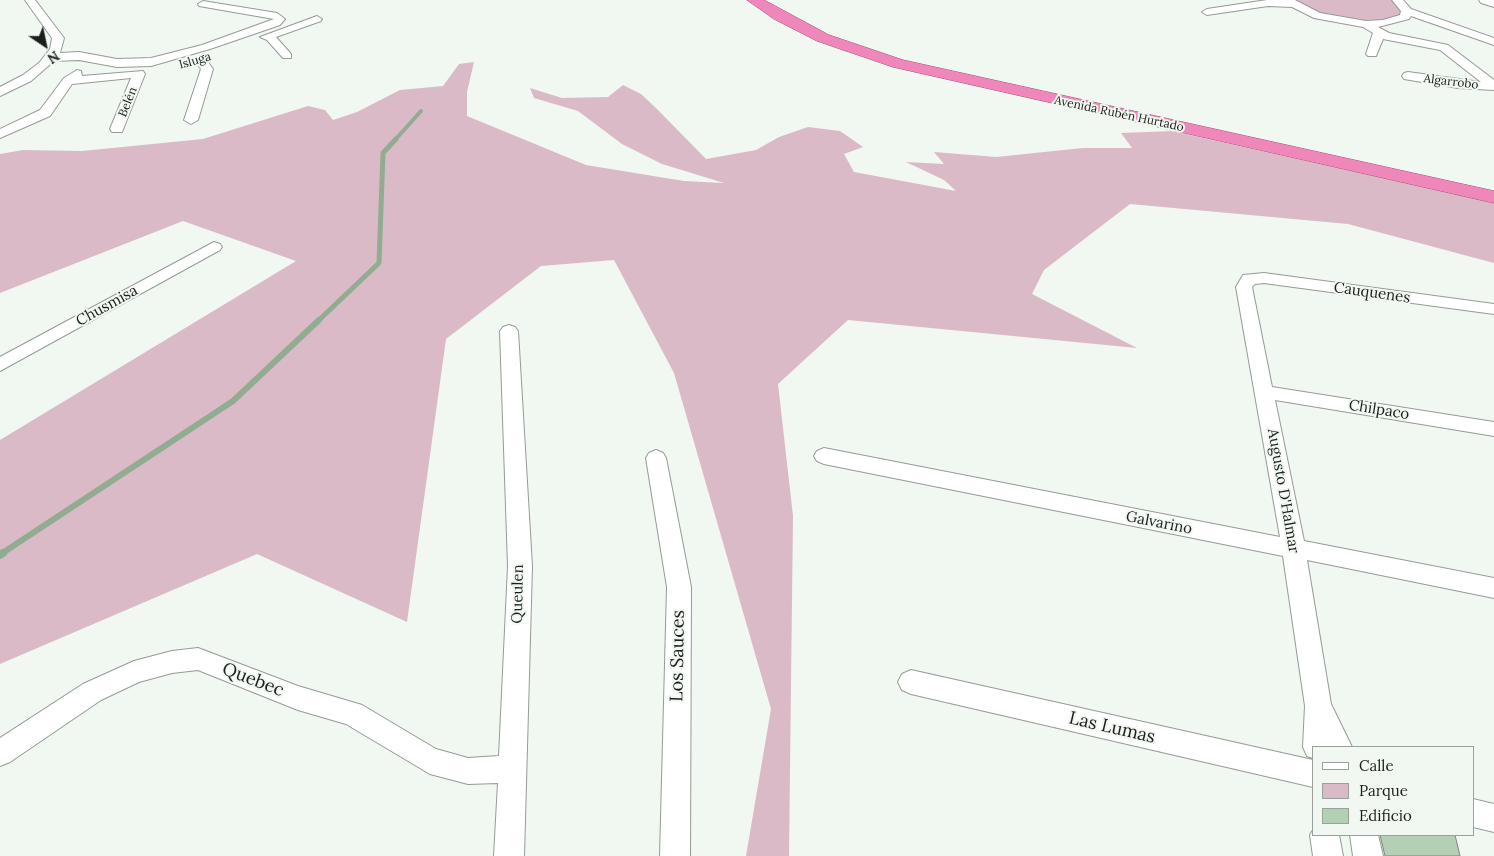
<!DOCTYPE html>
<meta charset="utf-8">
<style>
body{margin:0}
#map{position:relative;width:1494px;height:856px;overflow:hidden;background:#f1f7f1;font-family:Lora,serif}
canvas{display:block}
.legend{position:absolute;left:1312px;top:746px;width:162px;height:90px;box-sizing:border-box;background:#f1f7f1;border:1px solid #9ca09c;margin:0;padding:6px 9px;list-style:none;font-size:15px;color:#1c1e1c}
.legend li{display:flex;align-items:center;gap:10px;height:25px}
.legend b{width:25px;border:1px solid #9ca09c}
.north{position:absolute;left:20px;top:20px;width:50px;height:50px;-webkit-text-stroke:4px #f1f7f1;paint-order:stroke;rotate:146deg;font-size:14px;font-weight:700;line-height:20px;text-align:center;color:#1c1e1c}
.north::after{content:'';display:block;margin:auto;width:18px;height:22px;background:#1c1e1c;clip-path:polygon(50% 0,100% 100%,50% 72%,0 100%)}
</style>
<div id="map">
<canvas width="1494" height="856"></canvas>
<ul class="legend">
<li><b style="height:6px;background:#fff"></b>Calle</li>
<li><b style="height:14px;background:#dbbac7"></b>Parque</li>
<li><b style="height:14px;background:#b4d0b4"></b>Edificio</li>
</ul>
<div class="north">N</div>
</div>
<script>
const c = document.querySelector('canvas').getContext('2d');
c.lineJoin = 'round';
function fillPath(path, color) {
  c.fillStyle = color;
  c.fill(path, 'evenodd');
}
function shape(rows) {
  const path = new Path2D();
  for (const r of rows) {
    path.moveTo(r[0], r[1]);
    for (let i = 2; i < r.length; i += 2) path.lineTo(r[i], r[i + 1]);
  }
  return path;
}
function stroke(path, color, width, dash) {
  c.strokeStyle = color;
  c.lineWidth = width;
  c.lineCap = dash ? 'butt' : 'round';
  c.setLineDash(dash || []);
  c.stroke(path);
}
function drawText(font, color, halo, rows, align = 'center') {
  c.font = font + ' Lora,serif';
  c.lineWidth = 4;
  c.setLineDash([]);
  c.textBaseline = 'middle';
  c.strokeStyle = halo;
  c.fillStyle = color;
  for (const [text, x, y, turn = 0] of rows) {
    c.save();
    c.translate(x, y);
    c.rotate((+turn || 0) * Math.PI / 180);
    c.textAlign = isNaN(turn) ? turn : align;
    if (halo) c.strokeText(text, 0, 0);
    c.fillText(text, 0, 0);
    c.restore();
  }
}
const green = shape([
 [1293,0,1393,0,1402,7,1402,13,1397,18,1370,22,1316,13],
 [474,62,467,92,467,116,586,165,684,181,724,183,662,164,622,144,578,111,534,98,530,88,562,98,608,97,623,85,641,94,657,109,706,159,756,150,779,137,808,127,840,131,863,147,844,154,854,172,956,191,944,180,906,162,944,164,934,152,996,157,1083,148,1132,148,1121,133,1172,131,1494,203,1494,263,1348,224,1130,204,1044,270,1032,294,1137,348,848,320,778,384,793,516,789,856,746,856,771,709,674,373,614,260,541,266,446,339,407,622,257,554,0,664,0,440,296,261,183,221,0,293,0,154,23,150,82,151,203,139,308,106,325,110,333,120,357,112,400,90,443,86,459,64]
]);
const streamFar3 = shape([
 [395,140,421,111]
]);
const streamFar2 = shape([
 [318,321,379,263,383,153,396,139]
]);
const streamFar1 = shape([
 [1,554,233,401,319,320]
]);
const stream = shape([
 [0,555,3,553]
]);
const building = shape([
 [1380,835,1455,835,1460,856,1385,856,1380,835]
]);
const minor = shape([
 [25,0,35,0,64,38,60,53,79,52,117,59,151,58,202,45,274,19,199,6,198,4,203,1,277,13,285,19,280,25,210,49,151,66,117,67,79,60,54,61,31,81,0,96,0,87,23,75,39,63,50,49,52,38,25,0],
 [1267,0,1295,0,1320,13,1366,21,1383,20,1400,15,1401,11,1392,0,1403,0,1411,9,1494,38,1494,45,1411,16,1409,19,1378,27,1389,33,1448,45,1494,80,1494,90,1458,88,1404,79,1402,76,1404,73,1408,72,1481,82,1440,50,1383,39,1376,56,1368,56,1366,54,1373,33,1363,27,1314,18,1292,7,1268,6,1207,15,1202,12,1207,9,1267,0],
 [317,16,322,19,321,21,276,37,291,54,291,58,283,58,267,40,260,37,317,16],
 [201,57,205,58,213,69,198,120,191,124,184,120,201,69,195,61,201,57],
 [77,70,81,71,82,76,143,71,145,74,122,132,112,132,110,129,131,78,72,84,50,116,0,138,0,129,40,110,64,78,77,70],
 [214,242,220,244,222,247,220,250,0,371,0,357,214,242],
 [1264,273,1494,304,1494,314,1264,283,1255,284,1252,287,1272,387,1494,422,1494,436,1275,400,1304,541,1494,578,1494,598,1307,560,1331,704,1352,747,1313,747,1313,758,1307,756,1303,747,1305,706,1283,556,824,464,817,461,814,456,817,451,824,448,1280,537,1236,287,1243,275,1264,273],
 [509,325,515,327,518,331,532,566,524,856,494,856,498,783,468,784,430,774,346,724,298,710,198,670,172,673,139,682,101,700,10,762,0,766,0,738,83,684,134,661,172,651,198,648,298,686,362,705,436,749,468,758,499,756,508,566,500,331,503,327,509,325],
 [656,450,663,453,666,458,691,587,690,856,660,856,667,587,646,458,649,453,656,450],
 [911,670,1313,760,1313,787,911,694,902,690,898,682,902,674,911,670],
 [1473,799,1494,804,1494,832,1473,827,1473,799],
 [1313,830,1313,835,1339,835,1343,856,1313,856,1310,835,1313,830],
 [1350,835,1378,835,1383,856,1353,856,1350,835]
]);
const tertiary = shape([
 [1479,0,1494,0,1494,7,1481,3,1479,0]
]);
const trunk = shape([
 [747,0,764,0,829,35,903,60,1494,191,1494,203,893,67,817,41,774,19,747,0]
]);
const farStreetnames = [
 ["Isluga",195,61,-16],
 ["Algarrobo",1451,82,7],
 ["Belén",128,102,-68],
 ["Avenida Rubén Hurtado",1119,114,12]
];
const streetNames = [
 ["Cauquenes",1372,293,8],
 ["Chusmisa",107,306,-29],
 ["Chilpaco",1379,410,9],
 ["Augusto D'Halmar",1283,491,80],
 ["Galvarino",1159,523,11],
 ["Queulen",518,594,-89]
];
const nearStreetnames = [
 ["Los Sauces",678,656,-89],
 ["Quebec",253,680,21],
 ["Las Lumas",1112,728,13]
];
fillPath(green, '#dbbac7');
stroke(streamFar3, '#91ac90', 4);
stroke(streamFar2, '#91ac90', 5);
stroke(streamFar1, '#91ac90', 6);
stroke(stream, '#91ac90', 8);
fillPath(building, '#b4d0b4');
stroke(building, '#7e837e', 1);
stroke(minor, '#959b95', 2);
stroke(tertiary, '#959b95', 2);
stroke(trunk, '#a34f78', 1);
fillPath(minor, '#fff');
fillPath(tertiary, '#fff');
fillPath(trunk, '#f087bb');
drawText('12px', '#1c1e1c', '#f1f7f1', farStreetnames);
drawText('15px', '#1c1e1c', '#f1f7f1', streetNames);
drawText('18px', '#1c1e1c', '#f1f7f1', nearStreetnames);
</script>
